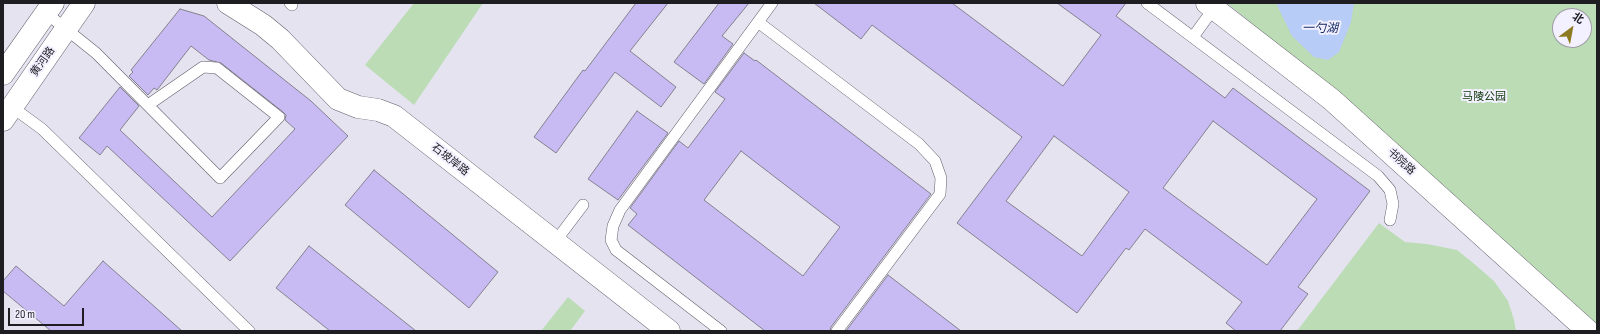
<!DOCTYPE html>
<meta charset="utf-8">
<style>
body{margin:0}
#map{position:relative;width:1600px;height:334px;overflow:hidden;background:#e6e3f1;font-family:"Sofia Sans Condensed","Noto Sans SC",sans-serif}
canvas{display:block}
.frame{position:absolute;inset:0;border:4px solid #1e1d22;pointer-events:none}
.north{position:absolute;left:1552px;top:8px;width:40px;height:40px;box-sizing:border-box;background:#f3f0ff;border:1px solid #9e9ca7;border-radius:50%;rotate:32deg;font-size:11px;font-weight:700;line-height:16px;text-align:center;color:#1e1d22}
.north::after{content:'';display:block;margin:auto;width:14px;height:18px;background:#8c7b21;clip-path:polygon(50% 0,100% 100%,50% 72%,0 100%)}
.scale{position:absolute;left:8px;top:308px;width:76px;height:18px;box-sizing:border-box;border:2px solid #1e1d22;border-top:0;padding-left:5px;font-size:12px;line-height:14px;white-space:nowrap;color:#1e1d22;-webkit-text-stroke:3px #f3f0ff;paint-order:stroke}
</style>
<div id="map">
<canvas width="1600" height="334"></canvas>
<div class="frame"></div>
<div class="north">北</div>
<div class="scale">20 m</div>
</div>
<script>
const c = document.querySelector('canvas').getContext('2d');
c.lineJoin = 'round';
function fillPath(path, color) {
  c.fillStyle = color;
  c.fill(path, 'evenodd');
}
function shape(rows) {
  const path = new Path2D();
  for (const r of rows) {
    path.moveTo(r[0], r[1]);
    for (let i = 2; i < r.length; i += 2) path.lineTo(r[i], r[i + 1]);
  }
  return path;
}
function stroke(path, color, width, dash) {
  c.strokeStyle = color;
  c.lineWidth = width;
  c.lineCap = dash ? 'butt' : 'round';
  c.setLineDash(dash || []);
  c.stroke(path);
}
function drawText(font, color, halo, rows, align = 'center') {
  c.font = font + ' "Sofia Sans Condensed","Noto Sans SC",sans-serif';
  c.lineWidth = 4;
  c.setLineDash([]);
  c.textBaseline = 'middle';
  c.strokeStyle = halo;
  c.fillStyle = color;
  for (const [text, x, y, turn = 0] of rows) {
    c.save();
    c.translate(x, y);
    c.rotate((+turn || 0) * Math.PI / 180);
    c.textAlign = isNaN(turn) ? turn : align;
    if (halo) c.strokeText(text, 0, 0);
    c.fillText(text, 0, 0);
    c.restore();
  }
}
const green = shape([
 [414,3,483,3,414,105,365,65],
 [1227,3,1597,3,1597,324,1368,119],
 [1560,16,1584,16,1584,40,1560,40],
 [1379,223,1405,242,1427,244,1457,250,1472,262,1494,281,1508,301,1514,320,1516,331,1297,331],
 [568,297,585,311,570,331,541,331]
]);
const water = shape([
 [1276,3,1354,3,1351,22,1339,52,1328,60,1314,57,1292,36]
]);
const building = shape([
 [636,3,668,3,630,51,676,87,661,107,615,72,556,153,534,137,583,70,585,71,636,3],
 [719,3,749,3,722,36,733,44,704,84,674,62,719,3],
 [814,3,952,3,1063,86,1101,35,1057,3,1126,3,1116,16,1225,98,1233,88,1370,191,1298,287,1308,294,1280,331,1236,331,1226,323,1242,302,1145,229,1129,250,1126,248,1077,313,957,223,1022,137,872,25,861,39,814,3],
 [1213,121,1317,199,1267,265,1163,188,1213,121],
 [1054,136,1129,192,1082,256,1006,201,1054,136],
 [180,9,204,16,311,101,348,136,230,261,107,146,100,155,79,138,120,87,139,106,120,130,212,217,295,129,285,120,286,115,283,112,221,63,209,60,191,46,157,90,154,88,148,95,129,76,133,72,131,70,180,9],
 [744,53,755,61,756,60,931,194,831,327,830,331,765,331,628,225,637,214,630,208,679,141,688,148,725,99,715,92,744,53],
 [741,151,840,227,803,276,704,200,741,151],
 [637,111,668,133,618,200,588,179,637,111],
 [374,170,498,272,469,308,345,205,374,170],
 [309,246,416,331,330,331,276,288,309,246],
 [103,261,182,331,51,331,3,291,3,281,16,266,64,306,103,261],
 [888,275,961,331,846,331,888,275]
]);
const lane = shape([
 [290,3,292,5],
 [1147,3,1378,176,1390,190,1393,204,1390,220],
 [46,13,96,53,220,178,279,117,217,68,203,67,148,105],
 [758,22,919,144,935,161,941,178,940,194,837,331],
 [1193,37,1214,8],
 [12,107,42,129,249,331],
 [555,242,583,205],
 [721,331,616,250,611,240,613,226,620,210,772,3]
]);
const street = shape([
 [228,3,263,25,280,39,338,99,358,107,378,110,394,116,669,331],
 [1207,3,1331,99,1588,331]
]);
const secondary = shape([
 [3,74,53,3],
 [3,120,84,3]
]);
const streetNames = [
 ["黄河路",43,62,-55],
 ["石坡岸路",450,160,38],
 ["书院路",1401,162,42]
];
const parkNames = [
 ["马陵公园",1484,97]
];
const waterNames = [
 ["一勺湖",1320,29]
];
fillPath(green, '#bcdcb6');
fillPath(water, '#b7ccf6');
fillPath(building, '#c8baf2');
stroke(building, '#84818e', 1);
stroke(lane, '#605d6a', 12);
stroke(street, '#605d6a', 23);
stroke(secondary, '#605d6a', 23);
stroke(lane, '#fff', 11);
stroke(street, '#fff', 22);
stroke(secondary, '#fff', 22);
drawText('11px', '#1e1d22', '#f3f0ff', streetNames);
drawText('11px', '#0b3404', '#f3f0ff', parkNames);
drawText('italic 12px', '#102863', '#f3f0ff', waterNames);
</script>
